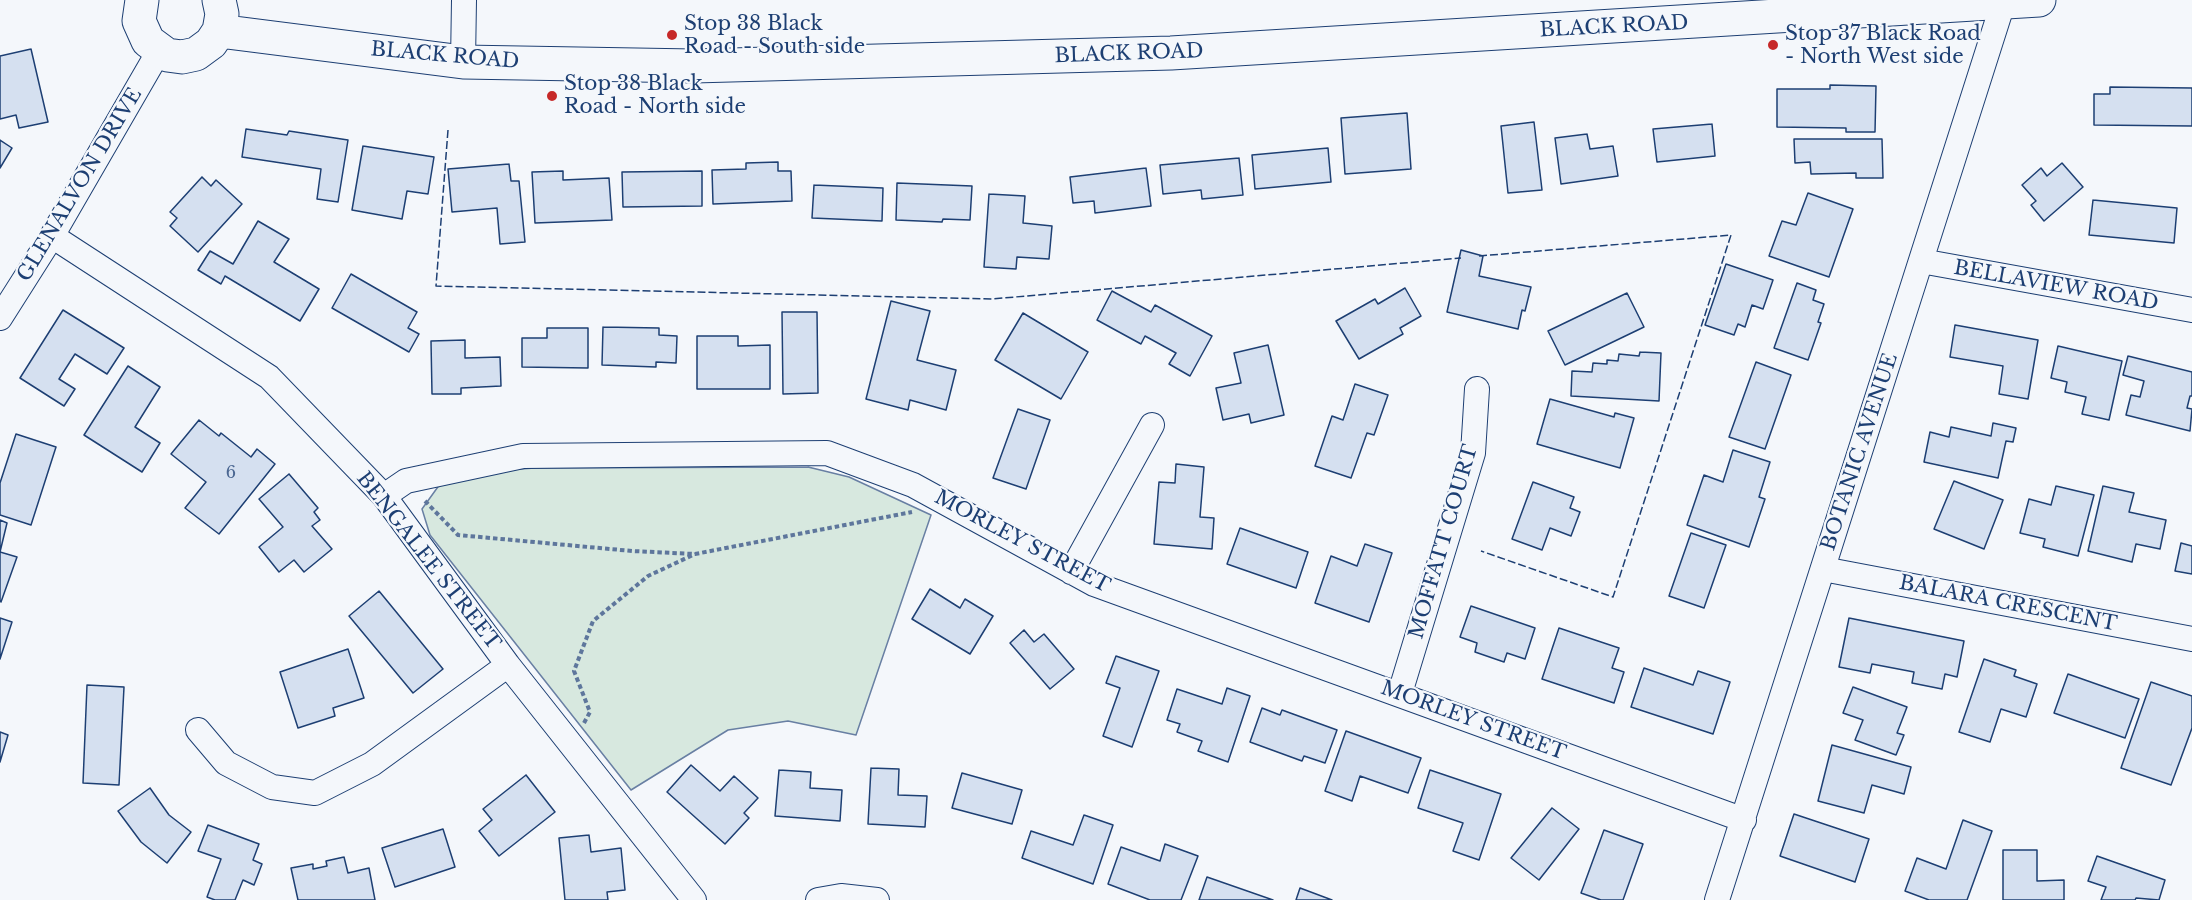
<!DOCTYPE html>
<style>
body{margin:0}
canvas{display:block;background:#f4f7fb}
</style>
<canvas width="2192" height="900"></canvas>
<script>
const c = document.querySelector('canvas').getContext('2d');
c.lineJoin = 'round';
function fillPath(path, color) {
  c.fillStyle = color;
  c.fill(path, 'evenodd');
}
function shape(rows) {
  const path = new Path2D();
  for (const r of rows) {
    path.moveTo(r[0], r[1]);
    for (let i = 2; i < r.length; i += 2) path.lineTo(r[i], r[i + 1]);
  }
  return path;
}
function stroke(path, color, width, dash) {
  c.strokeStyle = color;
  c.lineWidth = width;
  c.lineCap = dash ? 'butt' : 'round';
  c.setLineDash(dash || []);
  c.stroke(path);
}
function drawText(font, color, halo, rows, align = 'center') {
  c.font = font + ' "Libre Baskerville",serif';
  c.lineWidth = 4.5;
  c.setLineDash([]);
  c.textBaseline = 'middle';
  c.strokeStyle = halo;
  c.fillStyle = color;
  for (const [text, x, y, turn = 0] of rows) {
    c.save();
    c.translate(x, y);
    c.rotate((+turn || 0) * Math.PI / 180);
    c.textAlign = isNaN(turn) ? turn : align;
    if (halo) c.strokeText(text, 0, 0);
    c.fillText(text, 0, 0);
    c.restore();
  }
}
const green = shape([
 [808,467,849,477,931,515,856,735,788,721,728,730,631,790,430,535,422,509,440,484,475,472,535,468,808,467]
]);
const building = shape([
 [31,49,48,122,19,128,16,115,0,119,0,56,31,49],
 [1830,85,1876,86,1875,132,1846,132,1846,128,1777,127,1777,89,1830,89,1830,85],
 [2110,87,2192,88,2192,126,2094,125,2094,94,2110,94,2110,87],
 [1407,113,1411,169,1345,174,1341,118,1407,113],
 [1534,122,1542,190,1508,193,1501,126,1534,122],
 [1712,124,1715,156,1657,162,1653,129,1712,124],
 [246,129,287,135,289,131,348,140,338,202,317,199,321,169,242,157,246,129],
 [1587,134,1590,149,1613,146,1618,176,1561,184,1555,138,1587,134],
 [1794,139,1882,139,1883,178,1856,178,1856,173,1811,174,1810,162,1795,163,1794,139],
 [0,140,12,148,0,168,0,140],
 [363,146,434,157,428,194,407,191,402,219,352,210,363,146],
 [1328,148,1331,182,1255,189,1252,155,1328,148],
 [1239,158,1243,195,1202,199,1201,190,1163,194,1160,165,1239,158],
 [778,162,778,171,791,171,792,201,713,204,712,170,746,169,746,163,778,162],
 [2062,163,2083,187,2044,221,2031,205,2036,201,2022,185,2041,168,2047,176,2062,163],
 [509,164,511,181,519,181,525,242,500,244,497,208,452,212,448,169,509,164],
 [1146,168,1151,206,1095,213,1094,201,1073,203,1070,177,1146,168],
 [563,171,563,180,609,178,612,220,535,223,532,172,563,171],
 [702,171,702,206,623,207,622,172,702,171],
 [202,177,211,186,216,180,242,204,198,252,170,226,177,218,170,212,202,177],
 [897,183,972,186,970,220,943,219,942,222,896,220,897,183],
 [814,185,883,188,882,221,812,218,814,185],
 [1808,193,1853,209,1829,277,1769,256,1782,221,1796,225,1808,193],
 [989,194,1025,196,1023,223,1052,226,1049,259,1017,257,1016,269,984,267,989,194],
 [2093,200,2177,208,2174,243,2089,235,2093,200],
 [258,221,289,239,274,262,319,289,300,321,225,276,221,284,198,270,210,251,233,264,258,221],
 [1461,250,1483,256,1479,276,1531,287,1525,311,1522,310,1518,329,1447,312,1461,250],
 [1726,264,1773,280,1763,309,1752,305,1745,327,1738,324,1734,335,1705,325,1726,264],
 [351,274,417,312,408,328,419,334,409,352,332,308,351,274],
 [1797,283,1816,290,1813,300,1824,304,1818,322,1821,323,1808,360,1774,348,1797,283],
 [1405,288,1421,316,1400,328,1403,334,1359,359,1336,321,1375,299,1378,304,1405,288],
 [1112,291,1151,312,1155,305,1212,336,1190,376,1169,364,1176,353,1145,336,1141,344,1097,320,1112,291],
 [1627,293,1644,327,1565,365,1548,331,1627,293],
 [891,301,930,311,917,360,956,370,946,410,910,400,908,410,866,399,891,301],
 [63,310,124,348,107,374,75,354,59,379,75,389,64,406,20,378,63,310],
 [782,312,817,312,818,393,783,394,782,312],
 [1023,313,1088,352,1061,399,995,360,1023,313],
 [1955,325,2038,340,2028,399,1999,394,2003,366,1950,357,1955,325],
 [603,327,659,328,659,335,677,336,676,363,656,362,656,367,602,365,603,327],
 [547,328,588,328,588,368,522,367,522,338,547,338,547,328],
 [697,336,738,336,738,346,770,345,770,389,697,389,697,336],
 [465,340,465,358,500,357,501,386,461,388,461,394,432,394,431,341,465,340],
 [1268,345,1284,415,1251,423,1249,414,1223,420,1216,388,1241,383,1234,353,1268,345],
 [2058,346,2122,361,2109,420,2082,414,2086,397,2065,392,2067,382,2051,378,2058,346],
 [1640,352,1661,353,1659,401,1571,396,1572,371,1592,372,1593,363,1607,364,1607,360,1618,361,1619,354,1639,356,1640,352],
 [2128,356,2192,372,2192,396,2190,396,2187,408,2192,409,2190,431,2126,415,2131,395,2140,397,2144,381,2123,375,2128,356],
 [1756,362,1791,375,1765,449,1729,437,1756,362],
 [128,366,160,387,135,427,160,443,142,472,84,435,128,366],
 [1355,384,1388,395,1374,435,1367,433,1351,478,1315,466,1332,416,1343,420,1355,384],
 [1550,399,1614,417,1615,413,1634,418,1620,468,1537,444,1550,399],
 [1018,409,1050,420,1026,489,993,478,1018,409],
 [199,420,219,436,221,433,251,457,257,449,275,464,219,534,185,508,206,482,171,454,199,420],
 [1993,423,2016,428,2013,442,2006,441,1998,478,1924,462,1930,432,1949,437,1951,427,1991,436,1993,423],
 [16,434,56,447,31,525,0,515,0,483,16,434],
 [1733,450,1770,462,1759,497,1765,499,1749,547,1687,525,1704,475,1723,482,1733,450],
 [1176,464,1204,467,1200,517,1214,518,1212,549,1154,544,1159,482,1175,483,1176,464],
 [289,474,318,508,314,512,320,520,312,526,332,549,304,572,294,560,279,572,259,547,283,527,259,499,289,474],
 [1954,481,2003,500,1984,549,1934,529,1954,481],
 [1533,482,1574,497,1570,508,1580,512,1571,536,1550,528,1542,550,1512,539,1533,482],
 [2056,486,2094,495,2078,556,2043,547,2045,539,2020,533,2029,499,2051,505,2056,486],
 [2103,486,2134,493,2129,512,2166,520,2160,549,2136,544,2132,562,2088,551,2103,486],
 [0,520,7,523,0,552,17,557,1,602,0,601,0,520],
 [1240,528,1308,552,1296,588,1227,564,1240,528],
 [1691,533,1726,545,1704,608,1669,596,1691,533],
 [2181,543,2192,546,2192,574,2175,571,2181,543],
 [1365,544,1392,553,1369,622,1315,603,1331,556,1357,566,1365,544],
 [930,589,960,608,965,599,993,616,970,654,912,619,930,589],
 [379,591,443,669,413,693,349,616,379,591],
 [1471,606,1535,628,1525,659,1507,653,1504,662,1475,652,1477,643,1460,637,1471,606],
 [0,618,12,622,0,659,0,618],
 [1849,618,1964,641,1957,677,1945,674,1942,689,1912,683,1914,672,1872,664,1870,673,1839,667,1849,618],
 [1559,628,1619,648,1612,668,1624,672,1614,703,1542,679,1559,628],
 [1024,630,1034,642,1044,634,1074,669,1050,689,1010,643,1024,630],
 [348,649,364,698,333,708,335,716,298,728,280,672,348,649],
 [1116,656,1159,671,1132,747,1103,736,1120,688,1106,683,1116,656],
 [1984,659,2016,670,2014,676,2037,684,2026,717,2001,709,1990,742,1959,732,1984,659],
 [1644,668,1693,685,1698,671,1730,682,1713,734,1631,707,1644,668],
 [2068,674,2139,699,2125,738,2054,713,2068,674],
 [2151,682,2192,696,2192,728,2171,785,2121,768,2151,682],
 [87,685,124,687,119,785,83,783,87,685],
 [1853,687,1907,707,1897,733,1904,735,1896,755,1855,740,1863,720,1843,713,1853,687],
 [1227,688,1250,696,1228,762,1198,751,1202,741,1177,732,1180,724,1167,720,1177,689,1222,704,1227,688],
 [1262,708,1280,715,1282,710,1337,730,1325,763,1304,756,1302,761,1250,742,1262,708],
 [1346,731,1421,758,1408,793,1360,776,1352,801,1325,791,1346,731],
 [0,732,8,735,0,762,0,732],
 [1832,745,1911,767,1904,794,1872,785,1864,813,1818,801,1832,745],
 [691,765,720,791,734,776,758,798,744,813,749,818,725,844,667,792,691,765],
 [871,768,899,769,898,795,927,796,925,827,868,824,871,768],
 [779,770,811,772,810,788,842,790,840,821,775,816,779,770],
 [1430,770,1501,794,1479,860,1453,851,1463,823,1418,808,1430,770],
 [962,773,1022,790,1012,824,952,808,962,773],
 [526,775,555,812,499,856,479,831,492,820,483,809,526,775],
 [150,788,169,815,191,832,167,863,141,842,118,811,150,788],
 [1552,808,1579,829,1539,880,1511,858,1552,808],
 [1794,814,1869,839,1855,882,1780,856,1794,814],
 [1084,815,1113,825,1093,884,1022,858,1031,831,1073,845,1084,815],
 [1963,820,1992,831,1967,900,1929,900,1905,891,1917,858,1946,869,1963,820],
 [208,825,259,844,253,860,262,864,254,885,243,880,235,900,215,900,207,897,221,859,198,851,208,825],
 [443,829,455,867,395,887,382,848,443,829],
 [1604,830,1643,844,1623,900,1601,900,1581,893,1604,830],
 [589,835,591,852,621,848,625,890,607,892,608,900,565,900,559,838,589,835],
 [1165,844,1198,856,1181,900,1150,900,1108,884,1121,847,1160,861,1165,844],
 [2003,850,2037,850,2037,881,2064,880,2064,900,2003,900,2003,850],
 [2097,856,2165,880,2159,900,2136,898,2135,900,2101,900,2106,887,2088,881,2097,856],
 [344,857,348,873,369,868,375,900,298,900,291,868,313,864,313,869,327,866,326,861,344,857],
 [1207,877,1273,900,1199,900,1207,877],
 [1300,888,1332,900,1296,900,1300,888]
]);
const path = shape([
 [425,501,458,535,632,551,695,554,912,512],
 [584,723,590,712,574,671,593,621,648,576,695,554]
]);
const street = shape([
 [463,62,464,0],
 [52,236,269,377,384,496,508,665,694,900],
 [1921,261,2192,310],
 [0,318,52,236,159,51],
 [384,496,406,481,523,456,827,453,913,485,1094,584,1744,820],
 [1823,569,2192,639],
 [1071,572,1152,425],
 [1400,693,1473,453,1477,389],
 [198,730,226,763,272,787,315,793,372,764,508,665],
 [818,900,841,896,877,900],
 [1717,900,2004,0]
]);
const secondary = shape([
 [142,0,139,21,148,41,167,55,182,57,196,54,211,43,219,31,222,14,219,0],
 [219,31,463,62,694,66,1171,53,2039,0]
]);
const fence = shape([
 [448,130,436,286,992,299,1461,258],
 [1479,256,1731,235,1613,597,1481,551]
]);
const markers = [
 [672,35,6,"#c62828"],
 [1773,45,6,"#c62828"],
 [552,96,6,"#c62828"]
];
const numberNames = [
 ["6",231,473]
];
const poiNames = [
 ["Stop 38 Black",684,24],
 ["Road - South side",684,47],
 ["Stop 37 Black Road",1785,34],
 ["- North West side",1785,57],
 ["Stop 38 Black",564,84],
 ["Road - North side",564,107]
];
const streetNames = [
 ["BLACK ROAD",1614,27,-3],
 ["BLACK ROAD",1129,54,-2],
 ["BLACK ROAD",445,56,5],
 ["GLENALVON DRIVE",80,185,-59],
 ["BELLAVIEW ROAD",2056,286,10],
 ["BOTANIC AVENUE",1860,452,-72],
 ["MORLEY STREET",1022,542,28],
 ["MOFFATT COURT",1444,542,-74],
 ["BENGALEE STREET",428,561,52],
 ["BALARA CRESCENT",2008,604,11],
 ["MORLEY STREET",1473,721,20]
];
fillPath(green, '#d7e8df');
stroke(green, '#687fa3', 1.5);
fillPath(building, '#d5e0f0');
stroke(building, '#1d3f73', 1.5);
stroke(street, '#1d3f73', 26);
stroke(secondary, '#1d3f73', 35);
stroke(path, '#5e769c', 4, [4.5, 3]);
stroke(street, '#f4f7fb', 24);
stroke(secondary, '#f4f7fb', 33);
stroke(fence, '#1d3f73', 1.5, [8, 3]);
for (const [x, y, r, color] of markers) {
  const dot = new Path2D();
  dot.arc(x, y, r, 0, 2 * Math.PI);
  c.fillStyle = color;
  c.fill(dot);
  stroke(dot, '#f4f7fb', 2);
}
drawText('16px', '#4b6792', null, numberNames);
drawText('20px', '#1d3f73', '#f4f7fb', poiNames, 'left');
drawText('20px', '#1d3f73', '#f4f7fb', streetNames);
</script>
